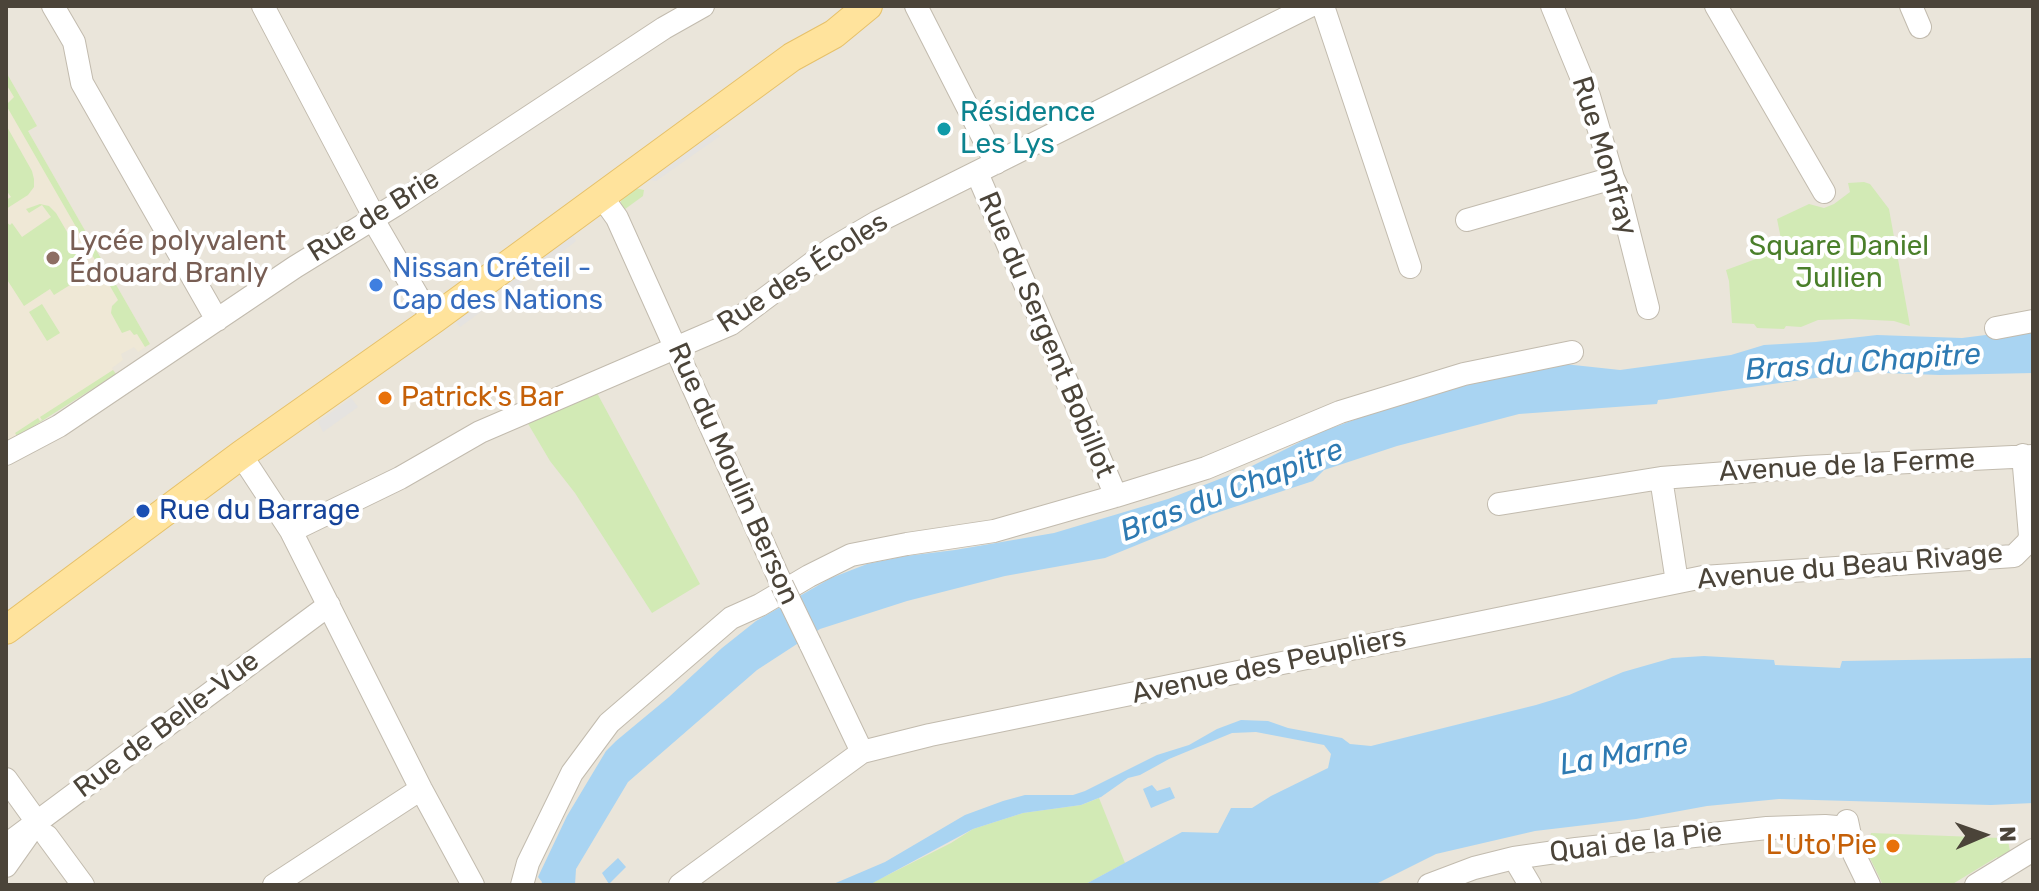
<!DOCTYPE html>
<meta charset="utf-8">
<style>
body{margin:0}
#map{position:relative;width:2039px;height:891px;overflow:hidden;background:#f6f3ec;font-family:Rubik,sans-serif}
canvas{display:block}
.frame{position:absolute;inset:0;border:8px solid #4b4439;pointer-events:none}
.north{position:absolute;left:1943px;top:795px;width:80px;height:80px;-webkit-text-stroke:6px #fff;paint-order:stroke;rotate:88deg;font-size:22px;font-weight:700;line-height:32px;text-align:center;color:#4b4439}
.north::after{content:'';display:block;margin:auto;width:28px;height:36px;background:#4b4439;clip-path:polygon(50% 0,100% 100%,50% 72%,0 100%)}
</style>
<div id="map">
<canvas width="2039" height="891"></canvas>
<div class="frame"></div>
<div class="north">N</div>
</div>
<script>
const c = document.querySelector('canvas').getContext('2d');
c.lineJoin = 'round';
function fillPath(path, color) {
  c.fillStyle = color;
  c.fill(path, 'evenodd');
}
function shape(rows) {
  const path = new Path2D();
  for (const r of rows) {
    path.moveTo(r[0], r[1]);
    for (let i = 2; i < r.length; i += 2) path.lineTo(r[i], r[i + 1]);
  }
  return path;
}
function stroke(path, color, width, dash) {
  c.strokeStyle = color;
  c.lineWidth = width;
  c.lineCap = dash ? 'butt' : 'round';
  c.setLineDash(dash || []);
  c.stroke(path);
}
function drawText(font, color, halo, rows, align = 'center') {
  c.font = font + ' Rubik,sans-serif';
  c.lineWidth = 8;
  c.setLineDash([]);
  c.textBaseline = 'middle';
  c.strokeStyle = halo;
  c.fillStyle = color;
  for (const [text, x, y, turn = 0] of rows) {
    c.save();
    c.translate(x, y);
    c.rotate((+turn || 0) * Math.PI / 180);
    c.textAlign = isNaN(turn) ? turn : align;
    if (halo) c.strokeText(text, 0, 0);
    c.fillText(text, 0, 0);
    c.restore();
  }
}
const residential = shape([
 [6,6,2033,6,2033,885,6,885]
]);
const education = shape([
 [6,72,37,126,28,131,150,344,138,352,134,347,121,354,123,360,112,368,116,374,6,442]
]);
const green = shape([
 [6,72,37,126,28,131,150,344,145,347,137,334,134,335,130,330,122,333,111,313,112,306,118,300,6,105,14,97,6,84],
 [6,125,32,171,34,179,34,187,28,195,6,209,6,200,11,197,6,190],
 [1864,182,1870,184,1889,209,1910,326,1894,321,1852,319,1818,320,1801,327,1786,326,1784,329,1757,328,1754,324,1732,323,1729,281,1726,270,1783,249,1777,219,1809,204,1824,208,1834,204,1850,192,1848,183],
 [631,187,644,190,643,196,621,212,621,201],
 [40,204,49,206,56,213,87,266,88,272,86,275,54,295,50,289,24,306,6,278,6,222,10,225,12,223,22,237,51,217,42,205,29,213,26,209],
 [42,304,60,333,47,341,29,312],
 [113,370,116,374,26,431,17,436,15,433,38,418,40,421,42,420,40,417],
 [597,393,700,584,652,613,575,493,550,461,527,422],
 [1099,798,1125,863,1084,885,868,885,951,843,973,829,1023,813,1081,805],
 [1871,833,2001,838,2008,841,2010,851,1999,860,1997,857,1951,885,1883,885,1867,852]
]);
const parking = shape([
 [712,131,720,136,656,181,643,179],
 [570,231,576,241,545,265,538,255],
 [529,262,536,272,460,327,453,318],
 [351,398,358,407,323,432,318,422]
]);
const water = shape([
 [2033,329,2033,373,1940,375,1857,372,1667,399,1658,400,1657,404,1519,414,1397,446,1324,470,1313,481,1213,514,1105,558,1005,576,907,601,820,629,757,670,628,782,576,869,575,885,541,885,542,882,538,877,567,816,606,751,616,741,669,697,722,648,756,621,831,578,867,564,906,556,955,550,1054,533,1168,499,1248,468,1318,433,1395,405,1440,392,1555,363,1620,370,1731,355,1764,345,1816,342,1877,335,1962,338],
 [1704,656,1774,660,1775,665,1840,668,1842,661,2033,658,2033,803,1991,805,1779,799,1707,806,1636,819,1535,831,1436,854,1374,885,1084,885,1182,832,1218,833,1231,808,1252,808,1271,796,1328,768,1331,754,1324,745,1256,732,1232,733,1169,759,1140,775,1128,778,1101,797,1081,805,1023,813,973,829,871,884,831,885,885,862,965,815,1003,801,1025,795,1073,795,1085,791,1157,755,1189,745,1217,729,1241,720,1268,721,1288,728,1342,738,1350,744,1371,746,1536,705,1569,695,1623,672,1672,658],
 [1152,785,1157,791,1170,787,1175,798,1151,808,1143,789],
 [618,858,626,867,609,884,602,873]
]);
const minor = shape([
 [53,6,74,42,82,83,217,320],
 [263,6,369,207,378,228,417,295,434,319],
 [916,6,996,163],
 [1323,6,1410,267],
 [1552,6,1589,96,1613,178,1618,189,1648,308],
 [1716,6,1824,192],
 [1911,6,1920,27],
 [977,173,1116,496],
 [602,197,617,218,782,585],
 [1467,220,1613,178],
 [1996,328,2033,321],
 [6,454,59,426,295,267,394,206,664,28,703,6],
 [241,455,291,531,421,789,473,885],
 [1661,478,1677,582],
 [1499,504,1661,478,1807,467,2033,456],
 [291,531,400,478,480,432,731,324,831,249,877,222,1310,6],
 [810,643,862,752],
 [6,779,37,822,6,866],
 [1847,821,1854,854,1869,885],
 [47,836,83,885],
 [6,845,329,605],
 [1514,858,1530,885],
 [274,885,421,789],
 [522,885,528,863,572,773,609,723,731,618,760,605,809,576,851,555,907,544,994,531,1116,496,1206,468,1340,412,1464,374,1572,352],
 [680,885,862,752,930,735,1703,577,2014,556,2028,542,2030,536,2023,455],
 [1429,885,1474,868,1514,858,1576,849,1767,828,1825,826,1848,828],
 [1976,885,2033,850]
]);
const major = shape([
 [6,630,241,455,434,319,792,57,834,34,868,6]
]);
const minorBridge = shape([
 [782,585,810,643]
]);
const markers = [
 [944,129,8,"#0f9aa8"],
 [53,258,8,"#8d6e63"],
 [376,285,8,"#3f7fe0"],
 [385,398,8,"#e8710a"],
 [143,511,8,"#1a4fb4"],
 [1893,846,8,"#e8710a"]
];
const cultureNames = [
 ["Résidence",960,113],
 ["Les Lys",960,145]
];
const streetNames = [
 ["Rue Monfray",1604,156,73],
 ["Rue de Brie",374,216,-32],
 ["Rue des Écoles",803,273,-33],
 ["Rue du Sergent Bobillot",1046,335,67],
 ["Avenue de la Ferme",1847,466,-3],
 ["Rue du Moulin Berson",733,474,66],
 ["Avenue du Beau Rivage",1850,567,-5],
 ["Avenue des Peupliers",1269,666,-12],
 ["Rue de Belle-Vue",167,725,-37],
 ["Quai de la Pie",1636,843,-7]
];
const educationNames = [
 ["Lycée polyvalent",69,242],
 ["Édouard Branly",69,274]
];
const parkNames = [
 ["Square Daniel",1839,247],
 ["Jullien",1839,279]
];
const shopNames = [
 ["Nissan Créteil -",392,269],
 ["Cap des Nations",392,301]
];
const foodNames = [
 ["Patrick's Bar",401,398],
 ["L'Uto'Pie",1877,846,"right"]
];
const transitNames = [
 ["Rue du Barrage",159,511]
];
const waterNames = [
 ["Bras du Chapitre",1863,363,-4],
 ["Bras du Chapitre",1232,491,-21],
 ["La Marne",1624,755,-10]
];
fillPath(residential, '#eae5da');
fillPath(education, '#efe8d6');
fillPath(green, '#d2eab5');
fillPath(parking, '#e5e3e0');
fillPath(water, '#a9d4f2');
stroke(minor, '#c2bbae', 24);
stroke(major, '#e6c16a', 30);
stroke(minor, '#fff', 22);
stroke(major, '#ffe39c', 28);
stroke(minorBridge, '#c2bbae', 24, []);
stroke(minorBridge, '#fff', 22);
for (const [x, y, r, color] of markers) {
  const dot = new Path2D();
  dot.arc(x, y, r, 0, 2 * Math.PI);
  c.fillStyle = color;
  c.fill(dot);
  stroke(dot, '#fff', 3);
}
drawText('28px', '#0d838f', '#fff', cultureNames, 'left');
drawText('28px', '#4b4439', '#fff', streetNames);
drawText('28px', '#785e54', '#fff', educationNames, 'left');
drawText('28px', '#4a7f2a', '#fff', parkNames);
drawText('28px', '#366cbe', '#fff', shopNames, 'left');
drawText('28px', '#c56008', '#fff', foodNames, 'left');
drawText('28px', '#164399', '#fff', transitNames, 'left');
drawText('italic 30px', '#2e7ab2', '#fff', waterNames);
</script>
